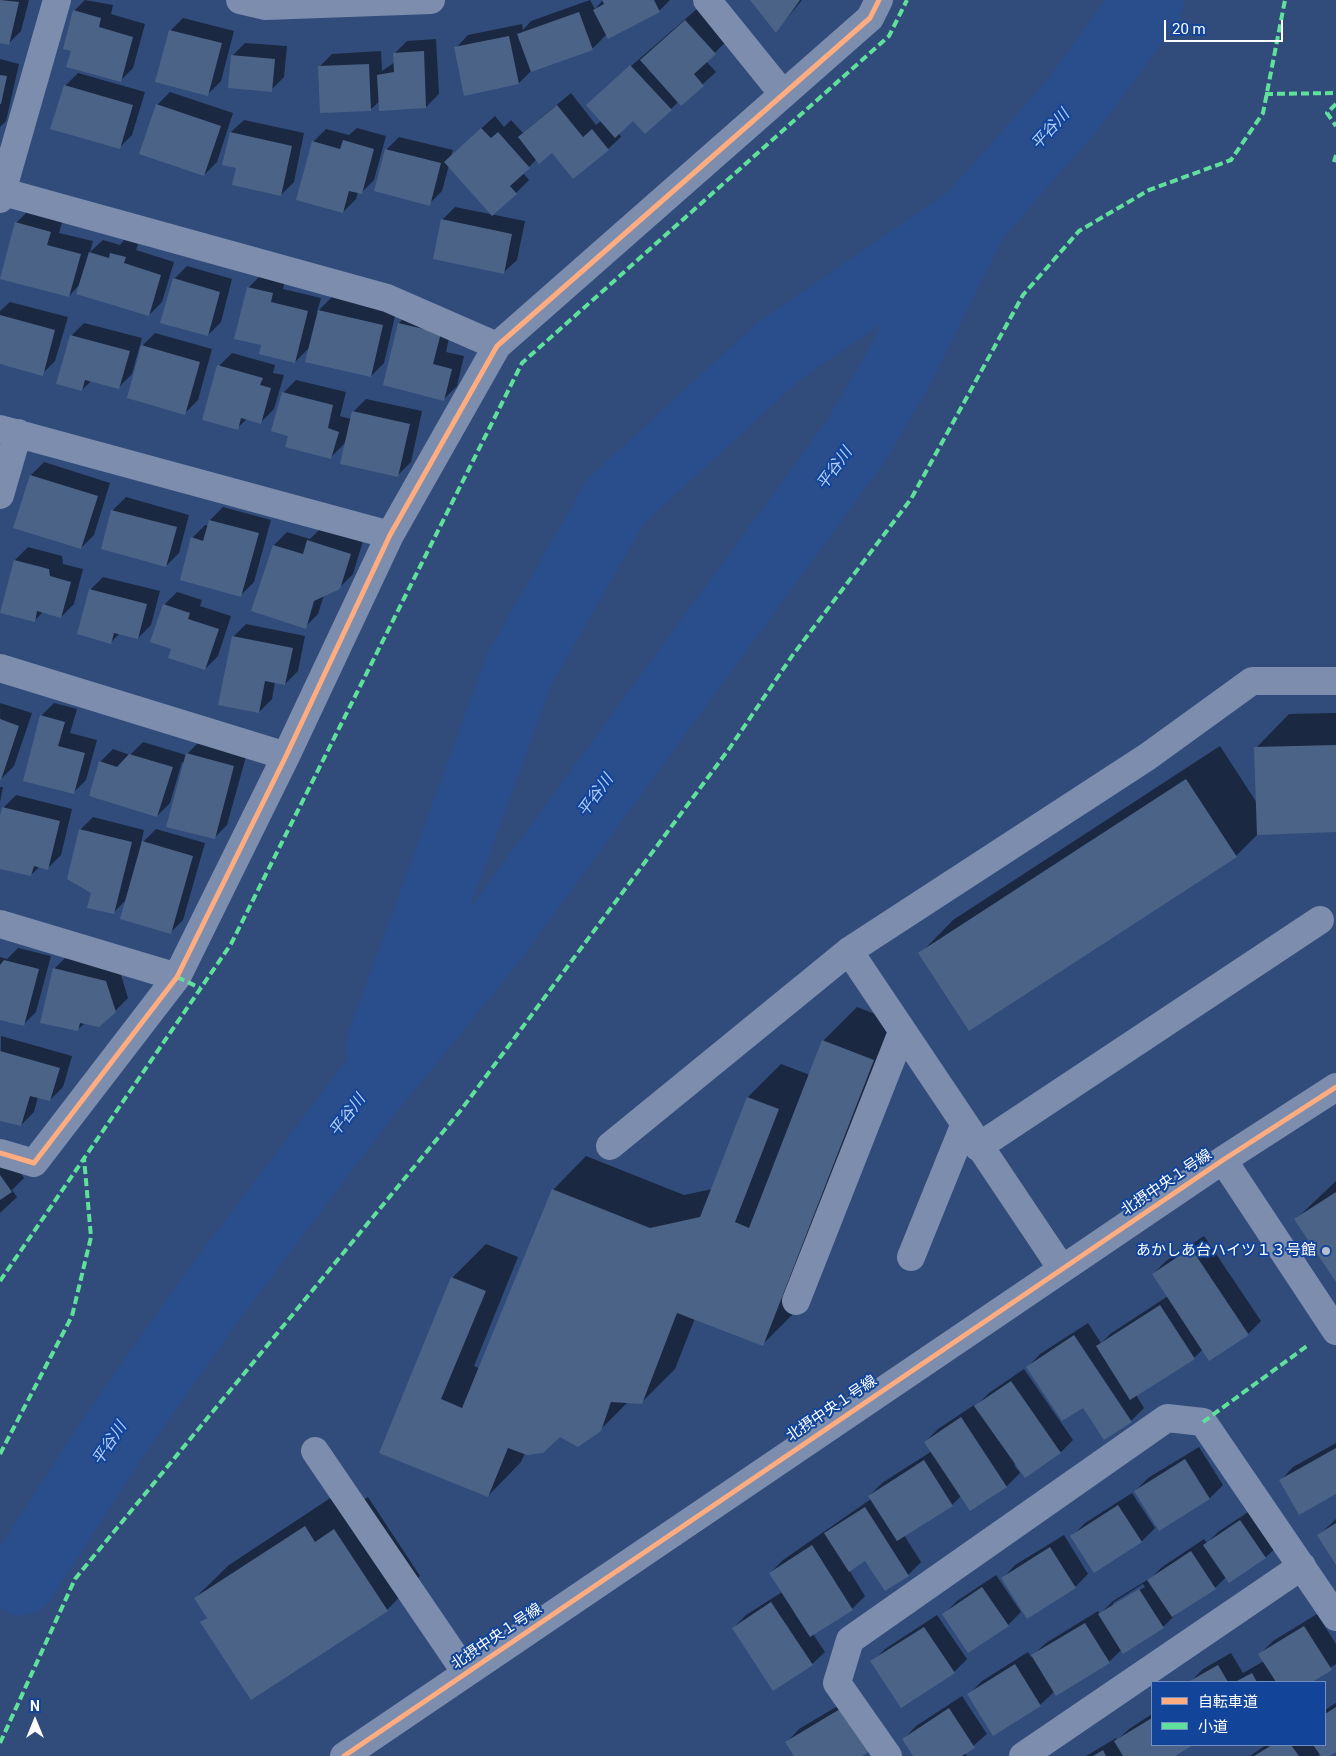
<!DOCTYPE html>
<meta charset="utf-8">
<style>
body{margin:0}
#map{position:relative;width:1336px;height:1756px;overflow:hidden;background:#314c7b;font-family:Roboto,"Noto Sans JP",sans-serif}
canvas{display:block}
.legend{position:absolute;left:1151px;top:1681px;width:175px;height:65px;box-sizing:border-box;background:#12449a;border:1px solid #718fc2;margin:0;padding:6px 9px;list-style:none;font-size:15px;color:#fff}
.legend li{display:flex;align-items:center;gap:10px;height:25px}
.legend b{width:25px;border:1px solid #718fc2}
.north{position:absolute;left:10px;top:1696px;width:50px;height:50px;-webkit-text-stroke:4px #12449a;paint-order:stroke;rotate:0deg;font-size:14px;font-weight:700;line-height:20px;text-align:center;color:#fff}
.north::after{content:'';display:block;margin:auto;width:18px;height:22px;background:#fff;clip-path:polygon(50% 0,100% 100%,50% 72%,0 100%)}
.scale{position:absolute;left:1164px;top:20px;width:119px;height:22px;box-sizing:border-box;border:2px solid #fff;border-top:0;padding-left:6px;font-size:15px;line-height:18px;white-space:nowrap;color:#fff;-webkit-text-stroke:4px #12449a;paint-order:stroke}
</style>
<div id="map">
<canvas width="1336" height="1756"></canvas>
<ul class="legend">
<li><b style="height:6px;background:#ffac80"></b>自転車道</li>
<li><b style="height:6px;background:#60e19b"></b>小道</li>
</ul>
<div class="north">N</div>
<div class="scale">20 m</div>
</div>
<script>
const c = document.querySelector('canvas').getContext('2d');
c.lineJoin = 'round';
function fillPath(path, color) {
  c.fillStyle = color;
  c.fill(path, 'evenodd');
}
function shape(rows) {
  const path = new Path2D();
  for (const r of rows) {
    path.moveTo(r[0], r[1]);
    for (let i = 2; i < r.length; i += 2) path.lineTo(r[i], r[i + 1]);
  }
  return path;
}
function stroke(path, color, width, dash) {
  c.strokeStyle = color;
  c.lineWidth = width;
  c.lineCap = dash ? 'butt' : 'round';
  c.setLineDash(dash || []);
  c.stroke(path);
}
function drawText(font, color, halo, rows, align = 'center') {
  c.font = font + ' Roboto,"Noto Sans JP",sans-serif';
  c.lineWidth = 4;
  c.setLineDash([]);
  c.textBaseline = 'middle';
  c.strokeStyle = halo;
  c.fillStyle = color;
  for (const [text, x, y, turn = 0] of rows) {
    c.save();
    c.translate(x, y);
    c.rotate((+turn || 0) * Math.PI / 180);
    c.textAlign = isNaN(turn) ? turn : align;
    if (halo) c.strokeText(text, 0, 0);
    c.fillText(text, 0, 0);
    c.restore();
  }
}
const shadow = shape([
 [0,0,29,0,21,31,8,44,0,42],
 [85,0,113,5,111,14,145,24,133,68,120,81,72,50,74,11],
 [590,0,595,9,603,0,670,0,659,11,607,34,592,49,531,71,519,83,465,94,456,48,468,35,522,24,523,30,531,21],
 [752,0,802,0,776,31],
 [698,8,728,40,706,61,716,72,681,104,679,101,671,109,633,120,619,133,621,137,608,149,552,151,537,159,523,173,529,180,516,193,449,165,442,191,429,204,386,150,399,137,453,150,451,156,495,116,504,127,511,120,523,133,571,93,596,125,601,121,600,93],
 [183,18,234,31,221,81,208,94,170,31],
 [436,39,439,94,426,107,380,101,371,109,319,67,332,54,381,51,382,71,395,62,394,54,407,41],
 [245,43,287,46,284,77,271,90,232,56],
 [0,59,19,64,6,121,0,127],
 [78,73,145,92,132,135,119,148,65,86],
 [170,92,233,113,217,162,204,175,157,105],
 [244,120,304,133,294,182,281,195,237,167,231,132],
 [357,128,386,136,374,180,361,193,358,192,356,199,343,212,313,142,326,129,349,135],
 [455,207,525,221,517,260,504,272,442,220],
 [29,210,63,219,59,233,93,241,90,252,103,240,120,245,124,240,138,244,136,250,174,262,162,302,149,315,80,284,69,296,16,223],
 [187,266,232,279,221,322,208,335,174,279],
 [261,275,285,280,283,289,321,298,317,312,332,297,396,312,384,363,371,376,310,347,295,362,263,344,248,288],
 [10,302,68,317,55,361,42,374,0,362,0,311],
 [412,310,453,320,446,352,464,356,457,386,444,399,399,323],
 [84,323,142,338,132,374,119,387,92,380,82,390,71,336],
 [155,333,212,349,198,400,185,413,142,346],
 [232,353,275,365,273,373,284,375,274,409,261,422,247,419,237,428,219,366],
 [296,380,346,392,340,416,351,419,353,412,366,399,422,411,411,462,398,475,346,442,331,457,283,393],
 [44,462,110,483,94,535,81,548,15,527,31,475],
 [126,497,189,515,179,553,166,566,103,548,113,510],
 [223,507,271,520,254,582,241,595,192,538,205,525,208,526,210,520],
 [321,528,363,541,353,574,339,588,324,595,318,614,305,627,253,611,274,545,287,532,310,539],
 [28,547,62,556,63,564,83,569,74,604,61,617,43,612,34,621,15,560],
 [103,577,160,591,151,625,138,638,120,633,111,642,90,590],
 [177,592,202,600,200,606,231,616,218,656,205,669,173,648,164,605],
 [246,624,305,636,298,671,285,684,275,682,272,699,259,712,233,637],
 [0,703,32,713,14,766,1,779],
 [54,703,77,709,70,733,97,740,86,780,73,793,41,716],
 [1336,713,1336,831,1259,833,1236,856,920,954,953,920,1220,746,1257,803,1256,748,1289,714],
 [200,741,247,753,227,825,214,838,185,763,182,762,170,803,157,816,100,762,113,749,130,755,143,742,186,755],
 [0,787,3,787,0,802],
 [16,795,72,809,61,855,48,868,40,866,31,875,0,867,0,821,3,808],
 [93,817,144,830,141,844,156,829,205,843,183,920,170,933,126,900,114,912,93,892,80,830],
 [18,948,51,956,36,1012,23,1025,0,1019,0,957,7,959],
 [67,956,119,968,128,998,115,1011,85,1023,77,1030,54,969],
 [857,1007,906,1026,796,1311,763,1344,695,1318,675,1369,641,1403,628,1402,600,1430,560,1435,525,1453,521,1462,488,1496,381,1452,452,1278,486,1244,518,1257,474,1366,479,1368,553,1190,586,1156,684,1195,712,1189,748,1097,781,1064,810,1075,823,1041],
 [1,1036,72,1056,63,1087,50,1100,38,1097,34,1112,21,1125,0,1119],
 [7,1153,24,1178,12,1190,17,1197,0,1213,0,1157],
 [1336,1181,1336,1280,1296,1219],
 [1204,1236,1261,1321,1248,1334,1203,1349,1194,1358,1136,1395,1144,1408,1131,1421,1104,1438,1083,1406,1028,1367,1040,1354,1088,1323,1101,1343,1110,1334,1168,1296,1153,1274,1166,1261],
 [1024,1369,1073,1440,1061,1452,1016,1464,1014,1465,1020,1473,1007,1486,971,1509,962,1495,952,1505,904,1535,921,1562,908,1575,885,1590,866,1559,849,1570,865,1596,852,1609,813,1634,825,1652,812,1664,733,1628,746,1615,782,1592,770,1573,783,1560,871,1499,869,1496,882,1483,932,1451,925,1442,938,1429,974,1405,975,1407,989,1393],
 [1336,1443,1336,1492,1281,1480,1293,1467],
 [1199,1447,1223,1485,1210,1498,1159,1530,1135,1491,1148,1478],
 [338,1493,349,1509,368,1497,420,1576,387,1610,202,1623,207,1617,195,1598,229,1565],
 [1132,1493,1155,1528,1142,1541,1094,1571,1072,1536,1085,1523],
 [1254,1508,1279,1545,1266,1557,1230,1582,1226,1577,1215,1588,1176,1614,1163,1627,1122,1649,1109,1662,1055,1691,1040,1705,969,1694,982,1681,1028,1652,1031,1657,1046,1643,1098,1611,1100,1614,1113,1601,1152,1577,1162,1567,1204,1539,1207,1543,1218,1532],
 [1143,1584,1145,1587,1113,1606,1113,1603],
 [1336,1519,1336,1562,1319,1535],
 [1064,1535,1088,1574,1075,1587,1003,1578,1015,1565],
 [996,1575,1021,1612,1008,1625,944,1614,957,1601],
 [1317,1614,1336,1644,1336,1664,1309,1682,1190,1682,1203,1669,1231,1653,1243,1673,1264,1661,1260,1654,1273,1641],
 [937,1615,967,1659,954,1672,872,1662,885,1649],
 [858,1694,860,1756,795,1756,787,1742,799,1729],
 [962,1696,987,1734,965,1753,967,1756,915,1756,904,1739,916,1726],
 [1336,1703,1336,1751,1328,1756,1322,1756,1320,1754,1318,1756,1250,1756,1266,1745,1325,1745,1325,1710],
 [1152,1714,1152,1745,1191,1745,1172,1756,1086,1756,1116,1738,1117,1740,1129,1729]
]);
const river = shape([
 [381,1047,520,668,616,501,779,351,970,220],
 [21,1580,112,1439,209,1301,363,1097,488,944,856,441,900,366,974,217,1075,102,1149,0]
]);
const building = shape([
 [0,0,19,2,9,45,0,43],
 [602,0,654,0,660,12,608,39,593,10,604,4],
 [750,0,800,0,776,33],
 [73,10,101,18,99,27,133,37,121,82,66,67,71,51,63,49],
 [579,12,593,50,531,72,517,34],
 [685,20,716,54,694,74,704,86,681,106,640,60],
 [169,30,222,43,208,96,155,82],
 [509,36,519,84,464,96,454,47],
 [424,51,426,108,379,111,377,75,394,72,393,53],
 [231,55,275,59,272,92,228,88],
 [369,64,371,111,320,113,318,66],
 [630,65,672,110,645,134,633,121,615,138,586,105],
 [0,75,7,76,1,104,0,104],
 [64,85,133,105,120,149,50,129],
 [156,104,221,126,204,176,139,154],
 [557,105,583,137,592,129,609,150,573,179,552,153,539,164,518,137],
 [481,128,491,138,498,132,530,168,510,186,517,194,492,216,444,162],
 [230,132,292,146,281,196,232,185,236,168,222,165],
 [343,140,374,149,362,194,349,191,343,213,296,200,312,141,340,149],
 [385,149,441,163,430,206,374,191],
 [441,219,512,234,504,274,433,259],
 [15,222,51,232,47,245,81,254,69,297,0,279],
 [89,252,109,258,110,253,126,257,124,263,161,275,149,316,76,294],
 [173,278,220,292,208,336,160,323],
 [247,287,273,293,271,302,308,311,295,363,259,354,261,345,234,339],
 [318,310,383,325,371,377,305,362],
 [0,315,55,330,43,376,0,364],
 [398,323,441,333,433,364,452,369,444,401,383,385],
 [70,335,130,351,119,389,85,380,82,391,56,384],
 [141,345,200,362,185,415,127,398],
 [217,365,263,378,260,385,271,388,261,424,241,418,238,430,202,420],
 [282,392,333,405,328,428,339,432,331,459,285,447,288,436,271,431],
 [352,411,410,424,398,477,340,464],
 [30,475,98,496,81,549,13,528],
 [111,510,177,527,166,567,101,549],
 [209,520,259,533,241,597,180,580,191,537,203,541],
 [307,540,351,554,340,589,314,601,306,629,251,611,273,545,303,554],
 [14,560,49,569,50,576,71,582,61,618,37,611,35,622,0,613],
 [89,589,147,604,138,639,114,633,111,644,77,634],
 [163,604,190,613,188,619,219,629,205,670,168,658,171,649,150,642],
 [232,636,293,648,285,685,265,681,259,713,218,705],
 [40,715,65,722,58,746,85,753,74,794,23,781],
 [0,719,19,726,1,780,0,780],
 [1336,745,1336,832,1257,835,1254,747],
 [186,753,234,766,215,839,166,827],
 [129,754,173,767,157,817,89,796,99,761,117,767],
 [1186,779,1237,857,969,1031,918,953],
 [2,807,60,821,48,870,34,866,31,876,0,869,0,816],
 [79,829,132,842,114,914,87,908,91,893,67,879],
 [142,841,193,856,171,934,120,919],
 [4,960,39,969,24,1026,0,1020,0,965],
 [53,968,106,981,116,1012,99,1027,80,1023,78,1031,40,1023],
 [822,1040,874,1060,763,1346,677,1313,642,1404,611,1402,601,1431,578,1447,560,1437,543,1453,527,1455,508,1448,488,1497,379,1453,451,1277,486,1291,441,1399,462,1408,552,1189,650,1228,700,1217,747,1097,779,1109,735,1222,749,1228],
 [0,1051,60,1068,50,1101,30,1096,21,1126,0,1121],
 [0,1175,12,1192,0,1200],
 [1336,1192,1336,1282,1294,1219],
 [1191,1248,1249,1335,1209,1361,1152,1274],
 [1160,1305,1195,1359,1130,1400,1096,1346],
 [1074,1335,1132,1422,1104,1440,1083,1408,1062,1421,1026,1367],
 [1011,1381,1061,1453,1025,1478,974,1406],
 [961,1417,1007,1487,970,1511,924,1442],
 [1336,1448,1336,1494,1299,1515,1279,1480],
 [1185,1459,1210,1499,1159,1531,1134,1491],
 [924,1460,953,1506,897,1541,868,1496],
 [1118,1505,1142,1542,1094,1573,1070,1536],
 [865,1507,909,1576,885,1591,865,1561,849,1572,824,1533],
 [1240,1520,1266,1558,1229,1583,1203,1545],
 [1336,1523,1336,1565,1317,1535],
 [305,1526,315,1542,334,1529,388,1611,251,1700,200,1622,207,1618,194,1598],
 [812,1545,853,1610,810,1637,769,1573],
 [1050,1547,1076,1588,1027,1619,1001,1578],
 [1191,1551,1216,1589,1172,1617,1147,1580],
 [982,1587,1009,1626,968,1653,942,1614],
 [1139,1589,1164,1628,1123,1654,1098,1614],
 [771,1602,813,1665,773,1691,732,1628],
 [1085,1623,1110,1663,1056,1696,1031,1655],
 [1304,1626,1332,1670,1312,1682,1276,1682,1258,1654],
 [924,1627,955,1673,901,1708,870,1661],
 [1015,1664,1041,1706,993,1736,967,1694],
 [1218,1665,1228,1682,1188,1682],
 [1252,1673,1257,1682,1235,1682],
 [845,1706,872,1750,862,1756,794,1756,785,1742],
 [1336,1707,1336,1752,1330,1756,1321,1756,1313,1745,1325,1745,1325,1714],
 [949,1708,975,1748,962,1756,913,1756,902,1739],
 [1152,1718,1152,1745,1193,1745,1175,1756,1123,1756,1114,1741],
 [1272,1745,1291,1745,1299,1756,1254,1756],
 [1103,1750,1106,1756,1093,1756]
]);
const minor = shape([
 [240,0,266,6,431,0],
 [707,0,783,94],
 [0,191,387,298,497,346],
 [0,199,57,0],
 [0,429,390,535],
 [0,495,18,433],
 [0,668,286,756],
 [0,924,177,977],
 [849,951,1062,1269],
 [610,1146,849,951,1147,757,1252,681,1336,681],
 [978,1147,1320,920],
 [0,1153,34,1163,177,977,286,756,390,535,497,346,870,18,879,0],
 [1223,1160,1336,1331],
 [911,1257,964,1126],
 [796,1301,902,1032],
 [315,1451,466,1673],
 [344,1756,1223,1160,1336,1087],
 [888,1756,837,1683,850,1640,1167,1418,1203,1422,1336,1617],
 [1023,1756,1302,1566]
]);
const quiet = shape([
 [1265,94,1336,93],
 [1336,104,1327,113,1336,126],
 [1334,162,1336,155],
 [177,977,200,988],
 [0,1281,231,944,522,363,889,36,907,0],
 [1203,1422,1307,1346],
 [0,1454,72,1316,91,1237,84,1158],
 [0,1743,75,1579,461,1110,729,749,792,656,911,499,1023,295,1079,231,1149,190,1231,160,1263,113,1285,0]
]);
const cycleway = shape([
 [0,1153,34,1163,177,977,286,756,390,535,497,346,870,18,879,0],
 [344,1756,1223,1160,1336,1087]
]);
const markers = [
 [1326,1251,5,"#b7c0d1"]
];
const streetNames = [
 ["北摂中央１号線",1167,1183,-34],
 ["北摂中央１号線",832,1409,-34],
 ["北摂中央１号線",497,1637,-34]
];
const poiNames = [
 ["あかしあ台ハイツ１３号館",1316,1251]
];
const waterNames = [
 ["平谷川",1051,130,-48],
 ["平谷川",835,469,-54],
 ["平谷川",596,796,-54],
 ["平谷川",348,1116,-53],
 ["平谷川",110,1444,-56]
];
fillPath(shadow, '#0007');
stroke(river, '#2a4d8c', 71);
fillPath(building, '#4c6388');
stroke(minor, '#7c8dad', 28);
stroke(quiet, '#60e19b', 4, [8, 4]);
stroke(cycleway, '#ffac80', 5);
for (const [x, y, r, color] of markers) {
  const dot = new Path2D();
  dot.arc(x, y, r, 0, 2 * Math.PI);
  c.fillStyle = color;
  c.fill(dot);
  stroke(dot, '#12449a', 2);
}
drawText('15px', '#fff', '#12449a', streetNames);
drawText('15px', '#fff', '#12449a', poiNames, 'right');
drawText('italic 16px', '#b2cefa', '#12449a', waterNames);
</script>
